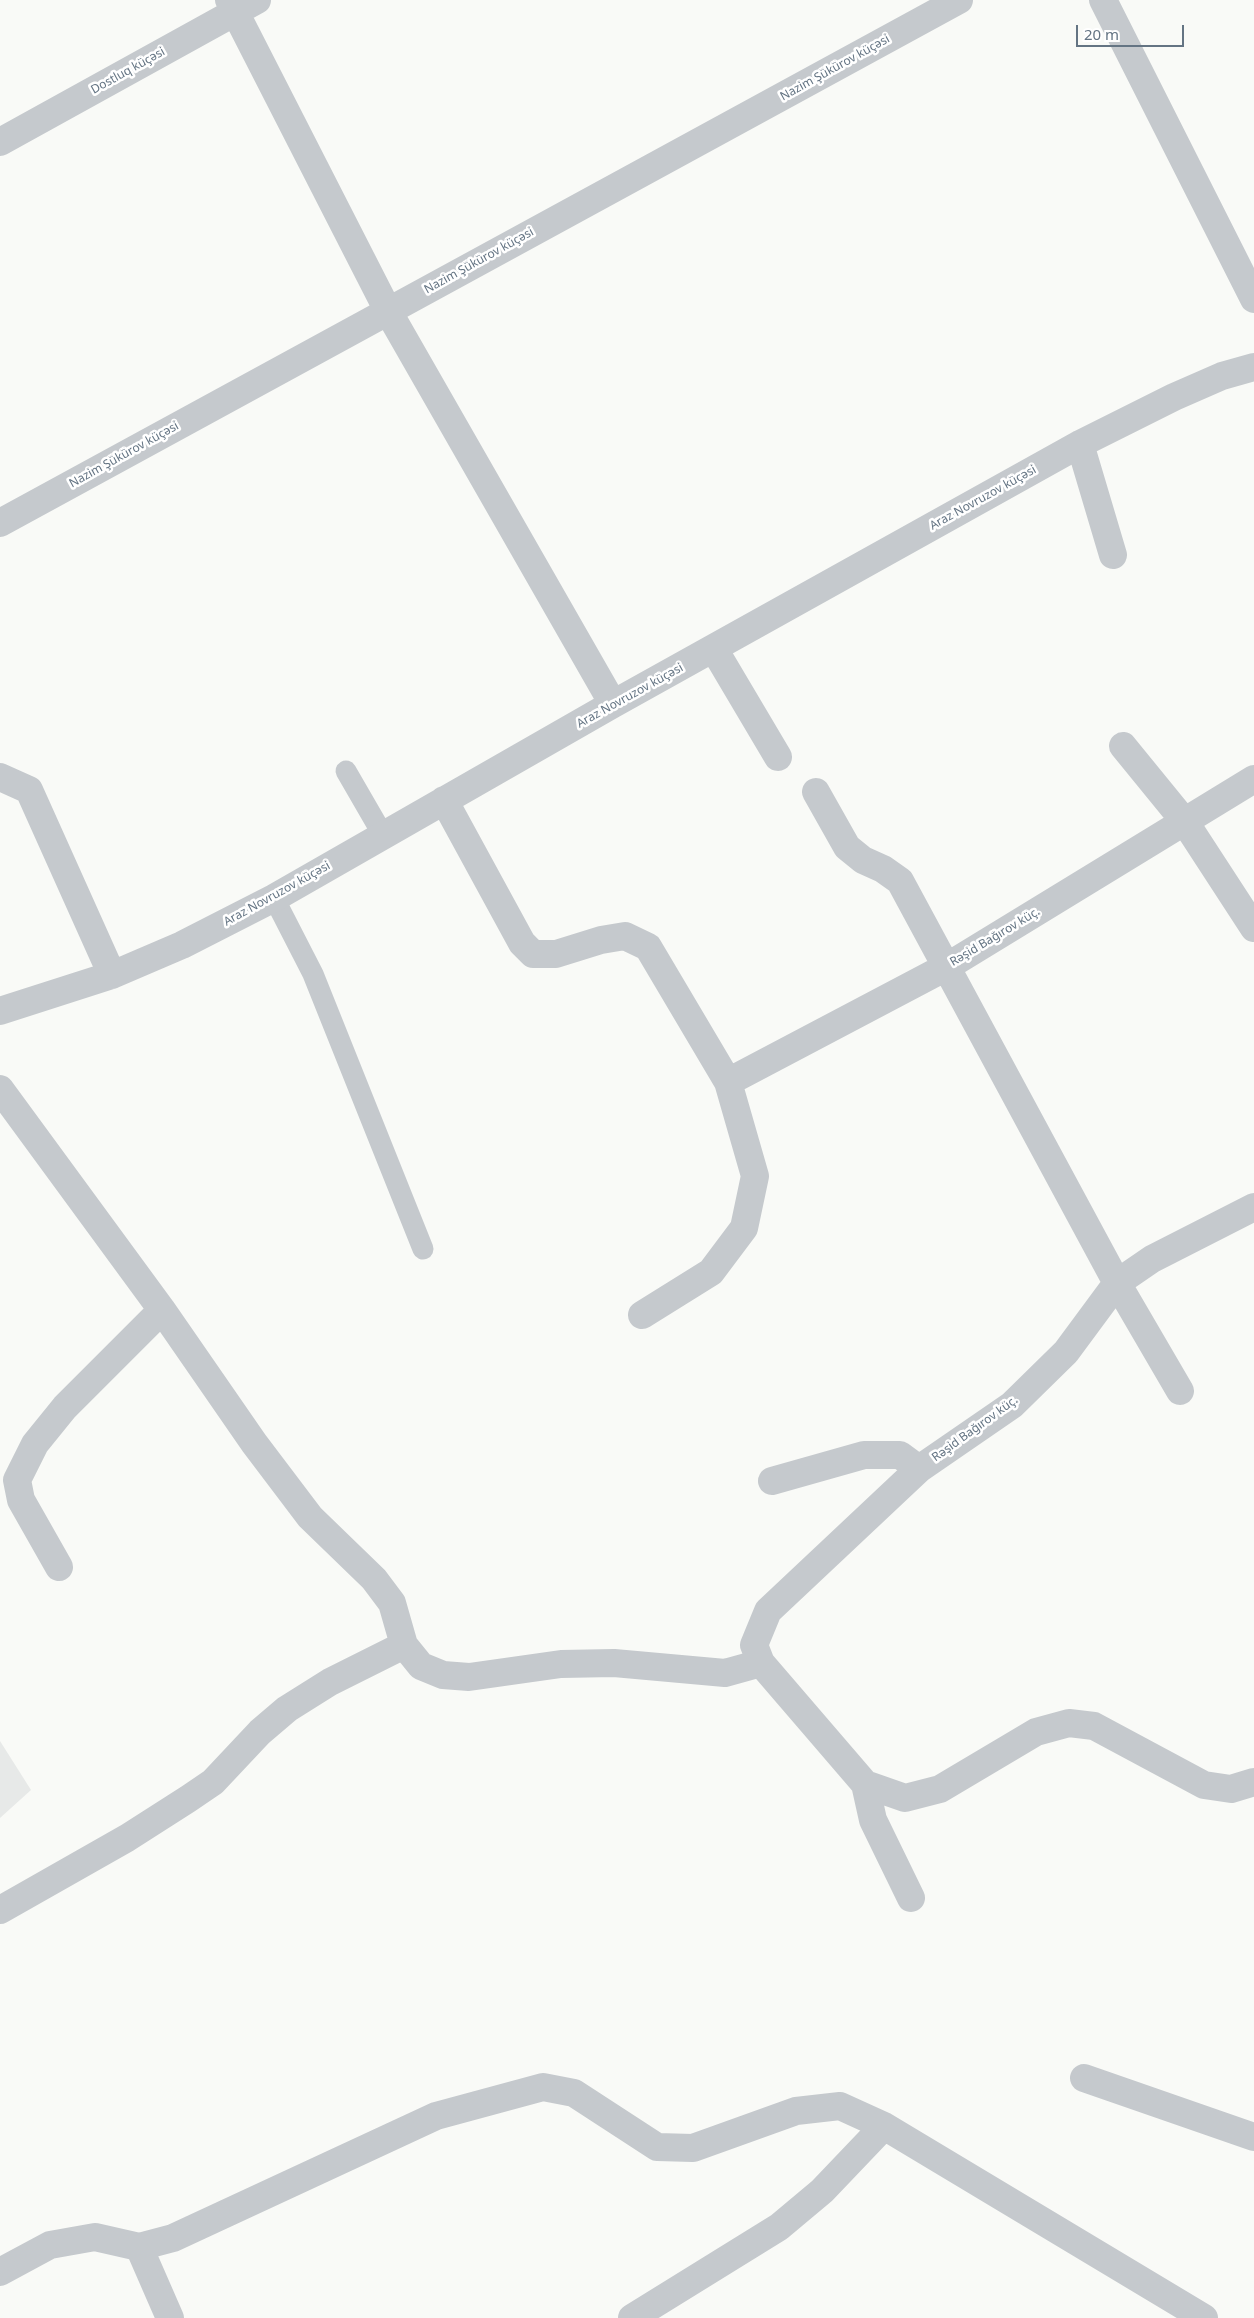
<!DOCTYPE html>
<meta charset="utf-8">
<style>
body{margin:0}
#map{position:relative;width:1254px;height:2318px;overflow:hidden;background:#f9faf7;font-family:"Noto Sans",sans-serif}
canvas{display:block}
.scale{position:absolute;left:1076px;top:25px;width:108px;height:22px;box-sizing:border-box;border:2px solid #647483;border-top:0;padding-left:6px;font-size:15px;line-height:18px;white-space:nowrap;color:#647483;-webkit-text-stroke:4px #fff;paint-order:stroke}
</style>
<div id="map">
<canvas width="1254" height="2318"></canvas>
<div class="scale">20 m</div>
</div>
<script>
const c = document.querySelector('canvas').getContext('2d');
c.lineJoin = 'round';
function fillPath(path, color) {
  c.fillStyle = color;
  c.fill(path, 'evenodd');
}
function shape(rows) {
  const path = new Path2D();
  for (const r of rows) {
    path.moveTo(r[0], r[1]);
    for (let i = 2; i < r.length; i += 2) path.lineTo(r[i], r[i + 1]);
  }
  return path;
}
function stroke(path, color, width, dash) {
  c.strokeStyle = color;
  c.lineWidth = width;
  c.lineCap = dash ? 'butt' : 'round';
  c.setLineDash(dash || []);
  c.stroke(path);
}
function drawText(font, color, halo, rows, align = 'center') {
  c.font = font + ' "Noto Sans",sans-serif';
  c.lineWidth = 5;
  c.setLineDash([]);
  c.textBaseline = 'middle';
  c.strokeStyle = halo;
  c.fillStyle = color;
  for (const [text, x, y, turn = 0] of rows) {
    c.save();
    c.translate(x, y);
    c.rotate((+turn || 0) * Math.PI / 180);
    c.textAlign = isNaN(turn) ? turn : align;
    if (halo) c.strokeText(text, 0, 0);
    c.fillText(text, 0, 0);
    c.restore();
  }
}
const built = shape([
 [0,1741,31,1790,0,1818]
]);
const service = shape([
 [346,771,383,835],
 [274,898,313,974,423,1249]
]);
const minor = shape([
 [229,0,388,311,613,704],
 [1103,0,1254,299],
 [0,142,257,0],
 [1080,444,1113,555],
 [0,523,959,0],
 [714,649,778,757],
 [1123,746,1185,822,1254,928],
 [0,777,29,790,112,975],
 [816,792,847,847,863,860,883,869,900,881,1117,1283,1180,1391],
 [444,800,522,943,533,954,556,954,601,940,625,936,648,947,728,1082,755,1176,744,1228,711,1272,642,1315],
 [0,1011,112,975,182,945,274,898,613,704,1080,444,1174,397,1222,376,1254,367],
 [728,1082,948,966,1254,779],
 [0,1089,162,1310,254,1443,310,1517,374,1579,392,1603,404,1645,421,1666,443,1675,469,1677,561,1664,614,1663,725,1673,761,1663,865,1784,905,1798,940,1789,1036,1732,1069,1723,1094,1726,1204,1785,1231,1789,1254,1782],
 [772,1481,864,1455,900,1455,919,1469],
 [59,1567,21,1500,17,1480,35,1444,65,1407,162,1310],
 [761,1663,754,1645,768,1611,919,1469,1012,1405,1066,1352,1117,1283,1152,1259,1254,1207],
 [865,1784,873,1820,911,1898],
 [0,1910,127,1838,188,1799,213,1782,260,1732,287,1709,330,1682,404,1645],
 [1084,2078,1254,2137],
 [139,2247,170,2318],
 [0,2272,50,2245,95,2237,139,2247,173,2238,436,2116,543,2087,574,2093,657,2147,693,2148,796,2111,840,2106,884,2126,1204,2318],
 [632,2318,779,2227,822,2191,884,2126]
]);
const streetNames = [
 ["Nazim Şükürov küçəsi",835,68,-29],
 ["Dostluq küçəsi",128,71,-29],
 ["Nazim Şükürov küçəsi",479,261,-29],
 ["Nazim Şükürov küçəsi",124,455,-29],
 ["Araz Novruzov küçəsi",983,498,-29],
 ["Araz Novruzov küçəsi",630,696,-29],
 ["Araz Novruzov küçəsi",277,894,-29],
 ["Rəşid Bağırov küç.",995,937,-31],
 ["Rəşid Bağırov küç.",975,1429,-36]
];
fillPath(built, '#e7e9e8');
stroke(service, '#c5c9cd', 21);
stroke(minor, '#c5c9cd', 28);
drawText('12px', '#647483', '#fff', streetNames);
</script>
